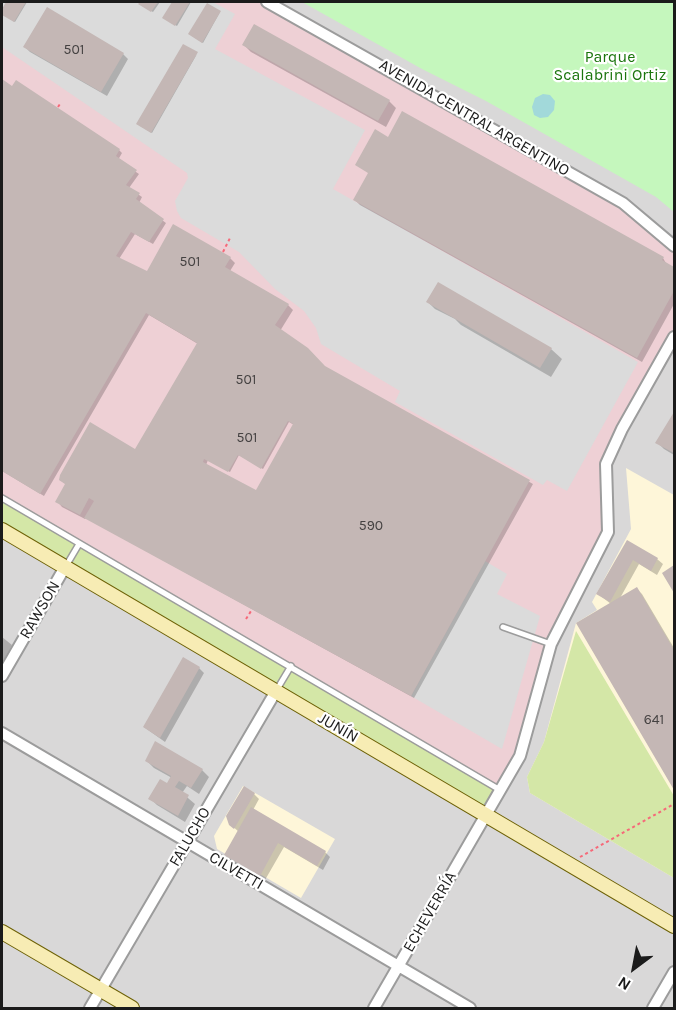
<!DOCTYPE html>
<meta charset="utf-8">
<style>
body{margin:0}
#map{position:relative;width:676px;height:1010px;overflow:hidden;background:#ede6e1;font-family:Karla,sans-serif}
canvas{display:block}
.frame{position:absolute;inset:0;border:3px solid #1b1b1b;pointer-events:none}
.north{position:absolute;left:604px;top:938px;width:60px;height:60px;-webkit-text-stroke:4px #fff;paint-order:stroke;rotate:212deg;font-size:16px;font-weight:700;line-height:24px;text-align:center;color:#1b1b1b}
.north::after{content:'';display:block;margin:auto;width:21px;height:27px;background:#1b1b1b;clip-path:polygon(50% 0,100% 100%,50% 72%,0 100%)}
</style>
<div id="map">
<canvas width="676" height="1010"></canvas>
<div class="frame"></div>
<div class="north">N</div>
</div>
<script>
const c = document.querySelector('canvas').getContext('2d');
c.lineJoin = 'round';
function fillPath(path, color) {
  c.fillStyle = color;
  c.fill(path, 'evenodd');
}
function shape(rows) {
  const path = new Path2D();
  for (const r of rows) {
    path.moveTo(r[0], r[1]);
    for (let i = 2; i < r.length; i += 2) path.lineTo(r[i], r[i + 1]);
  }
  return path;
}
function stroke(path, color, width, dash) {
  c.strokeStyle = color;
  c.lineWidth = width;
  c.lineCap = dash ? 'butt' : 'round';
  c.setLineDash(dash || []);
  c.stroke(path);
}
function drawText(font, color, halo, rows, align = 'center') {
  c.font = font + ' Karla,sans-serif';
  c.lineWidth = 4.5;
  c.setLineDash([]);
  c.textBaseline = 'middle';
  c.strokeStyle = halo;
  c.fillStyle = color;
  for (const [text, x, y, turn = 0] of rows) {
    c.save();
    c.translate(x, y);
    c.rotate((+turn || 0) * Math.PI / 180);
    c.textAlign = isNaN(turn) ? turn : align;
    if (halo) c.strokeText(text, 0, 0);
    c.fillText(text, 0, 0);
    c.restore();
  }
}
const residential = shape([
 [2,2,674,2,674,1008,2,1008]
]);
const commercial = shape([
 [2,2,267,2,623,203,674,246,674,337,606,464,608,532,551,644,520,756,502,791,2,498]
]);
const education = shape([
 [626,468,674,495,674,878,530,793,527,777,544,742,576,623,597,610,592,602,631,529],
 [243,786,335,839,301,898,217,849,214,836]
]);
const grass = shape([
 [2,498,502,791,487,815,2,530],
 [576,631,674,796,674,878,530,793,527,777,544,742]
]);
const park = shape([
 [302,2,674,2,674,212,656,197,486,101,422,69]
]);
const parking = shape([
 [2,2,213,2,235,14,215,49,365,130,333,189,638,362,567,491,547,480,543,485,395,402,400,391,321,344,316,328,304,311,275,289,239,252,181,218,177,211,175,201,188,178,187,173,2,47],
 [485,561,507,574,497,594,540,616,502,749,411,696]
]);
const water = shape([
 [543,94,550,95,555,101,554,110,548,117,540,118,534,115,532,107,535,98]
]);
const shadow = shape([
 [8,2,27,2,15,22,2,14],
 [141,2,160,2,153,12,141,5],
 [173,2,191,2,177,26,164,18],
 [220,12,203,43,191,35],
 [244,45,389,101,396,108,386,127,251,52],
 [25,47,123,54,128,59,107,96,30,52],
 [197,54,152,133,139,125],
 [2,81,119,150,122,153,118,160,139,174,129,188,142,197,139,203,166,223,153,244,135,234,119,259,155,278,230,258,235,263,230,271,288,305,293,310,280,331,324,367,533,484,414,698,86,518,85,519,62,507,57,501,66,484,60,480,136,451,198,344,149,315,44,496,2,471],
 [289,422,294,425,257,492,206,465,208,460,230,472,239,455,263,469],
 [355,200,663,258,667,265,674,269,674,304,642,362,360,205],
 [428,302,551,349,562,359,551,377,461,325,455,319,435,309],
 [674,415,674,455,664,449,657,442],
 [628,542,657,559,663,564,657,575,639,564,619,600,637,589,642,594,674,648,674,787,578,623,611,604,598,594],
 [2,637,12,645,2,663],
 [199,668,204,673,165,742,144,727],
 [147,761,202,770,209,777,199,794,187,786,182,793,195,804,185,822,157,805,150,798,168,785,172,778,154,768],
 [254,794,259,799,253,810,325,852,330,857,323,870,284,847,265,880,231,860,226,855,239,832,230,824]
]);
const building = shape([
 [6,2,26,2,14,22,2,15,2,9],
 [140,2,158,2,151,12,138,4],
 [172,2,190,2,175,26,162,18],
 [207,3,221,11,202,43,188,34],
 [47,7,124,53,101,92,23,47],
 [254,24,390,100,378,121,242,45],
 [183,44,198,52,151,133,136,124],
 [2,79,12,86,16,80,120,149,116,156,137,170,126,185,140,193,136,199,164,219,149,242,131,232,116,256,147,271,173,224,231,257,225,267,289,304,275,325,308,348,325,366,530,480,411,696,84,518,94,501,89,498,80,515,55,502,65,484,59,480,60,475,90,422,135,449,197,343,146,313,40,494,2,471],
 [288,421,293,424,256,490,203,462,204,459,228,472,238,455,261,469],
 [402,111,664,257,662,260,674,267,674,291,637,358,353,200,368,173,355,165,375,129,388,137],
 [438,282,552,348,540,368,426,302],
 [674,412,674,453,655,443],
 [627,540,658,558,651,571,633,560,610,602,596,594],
 [674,565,674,593,662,573],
 [637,587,674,650,674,790,576,623],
 [183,657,200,667,160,738,143,727],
 [155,741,203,769,191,788,179,781,175,787,189,795,178,816,148,799,160,779,167,783,171,776,145,761],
 [244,786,255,793,234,829,229,825,226,816],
 [251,807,326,851,317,866,278,843,260,876,224,855]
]);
const path = shape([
 [58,107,60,104],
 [223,252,230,238],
 [246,619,251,611],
 [580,857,674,804]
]);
const service = shape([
 [2,498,500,790],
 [66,566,79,544],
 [503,627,551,644],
 [276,691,291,666]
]);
const minor = shape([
 [267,2,623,203,674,246],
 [2,676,65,567],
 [2,733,470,1008],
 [90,1008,276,691],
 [374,1008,520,756,551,644,608,532,606,464,622,429,674,337],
 [653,1008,674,972]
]);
const secondary = shape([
 [2,530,674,926],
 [2,932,132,1008]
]);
const numberNames = [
 ["501",74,50],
 ["501",190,262],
 ["501",246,380],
 ["501",247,438],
 ["590",371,526],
 ["641",654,720]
];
const parkNames = [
 ["Parque",610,57],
 ["Scalabrini Ortiz",610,75]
];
const streetNames = [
 ["AVENIDA CENTRAL ARGENTINO",474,118,30],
 ["RAWSON",40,610,-60],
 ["JUNÍN",338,728,30],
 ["FALUCHO",190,837,-60],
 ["CILVETTI",236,871,30],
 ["ECHEVERRÍA",430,912,-60]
];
fillPath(residential, '#d9d8d8');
fillPath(commercial, '#eed0d5');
fillPath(education, '#fef6d9');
fillPath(grass, '#d4e7a7');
fillPath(park, '#c5f7bd');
fillPath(parking, '#dbdbdb');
fillPath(water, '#a2d9da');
fillPath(shadow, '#0003');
fillPath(building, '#c4b7b5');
stroke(service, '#9c9c9c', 8);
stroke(minor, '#9c9c9c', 14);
stroke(secondary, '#6e6207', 16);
stroke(path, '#f66979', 2, [3, 3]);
stroke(service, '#fff', 5);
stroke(minor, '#fff', 10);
stroke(secondary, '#f7ecb4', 14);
drawText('14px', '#454242', null, numberNames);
drawText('16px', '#1b750d', '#fff', parkNames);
drawText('16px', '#1b1b1b', '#fff', streetNames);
</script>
